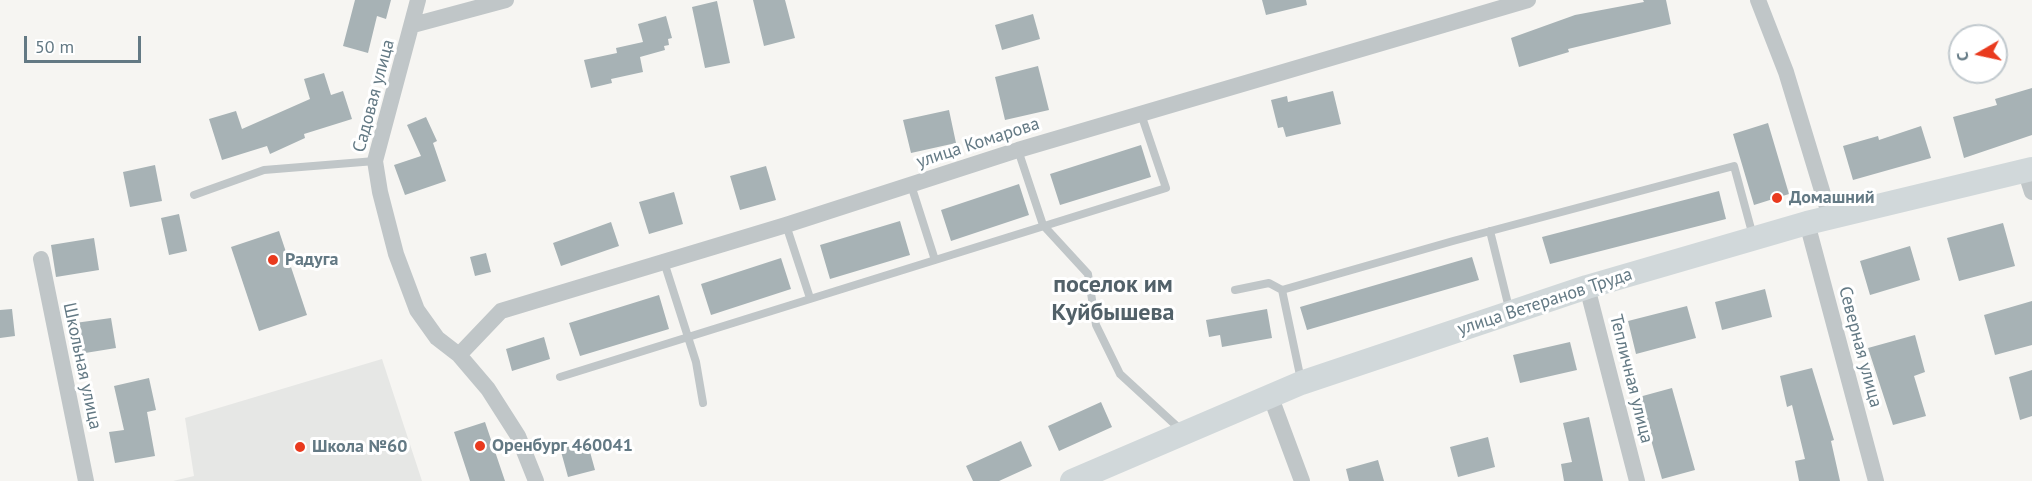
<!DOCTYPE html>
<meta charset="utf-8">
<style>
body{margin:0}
#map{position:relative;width:2032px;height:481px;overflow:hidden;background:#f6f5f2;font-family:"PT Sans",sans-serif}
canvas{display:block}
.north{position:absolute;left:1948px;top:24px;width:60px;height:60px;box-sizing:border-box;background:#fff;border:2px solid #c1c9ce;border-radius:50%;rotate:261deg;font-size:16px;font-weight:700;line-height:24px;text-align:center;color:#637984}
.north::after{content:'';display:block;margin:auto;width:21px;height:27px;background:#e93a1e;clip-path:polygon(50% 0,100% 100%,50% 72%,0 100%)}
.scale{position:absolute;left:24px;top:36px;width:117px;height:27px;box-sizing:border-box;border:3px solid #637984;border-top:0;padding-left:8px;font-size:18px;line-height:21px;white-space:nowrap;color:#637984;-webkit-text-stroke:4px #fff;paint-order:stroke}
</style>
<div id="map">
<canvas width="2032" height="481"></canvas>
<div class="north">С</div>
<div class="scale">50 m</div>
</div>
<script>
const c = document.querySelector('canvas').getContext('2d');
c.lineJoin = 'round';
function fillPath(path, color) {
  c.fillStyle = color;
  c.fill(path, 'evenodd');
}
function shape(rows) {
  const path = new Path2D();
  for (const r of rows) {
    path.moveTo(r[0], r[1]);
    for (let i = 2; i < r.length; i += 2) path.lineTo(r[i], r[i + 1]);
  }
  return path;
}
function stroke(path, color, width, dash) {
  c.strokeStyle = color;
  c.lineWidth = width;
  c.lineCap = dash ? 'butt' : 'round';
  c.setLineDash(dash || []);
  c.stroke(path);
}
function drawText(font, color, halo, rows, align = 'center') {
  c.font = font + ' "PT Sans",sans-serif';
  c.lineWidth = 6;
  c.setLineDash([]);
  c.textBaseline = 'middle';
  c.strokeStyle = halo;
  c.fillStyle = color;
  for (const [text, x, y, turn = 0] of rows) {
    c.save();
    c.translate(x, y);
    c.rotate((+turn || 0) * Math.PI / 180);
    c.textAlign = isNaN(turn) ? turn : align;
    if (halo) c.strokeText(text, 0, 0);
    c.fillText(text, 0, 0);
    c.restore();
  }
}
const built = shape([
 [382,359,422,481,173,481,194,476,185,418]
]);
const building = shape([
 [355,0,391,0,386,19,377,16,368,53,343,46],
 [753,0,785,0,795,38,764,46],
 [1262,0,1306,0,1307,5,1266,15],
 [1643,0,1666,0,1671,24,1568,49,1569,52,1519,67,1511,38,1575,15,1644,2],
 [717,1,730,63,705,68,692,7],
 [1033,14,1040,39,1002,50,995,25],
 [666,16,672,38,668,39,669,45,664,46,665,50,640,57,643,72,611,79,612,83,591,88,584,60,617,53,616,48,643,42,638,24],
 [1038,66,1049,110,1005,120,995,77],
 [324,73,331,95,343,91,352,119,304,134,305,138,270,154,267,146,222,160,209,119,236,111,242,129,310,99,304,79],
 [2032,88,2032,135,1964,158,1953,117,1997,105,1995,99],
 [1333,91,1341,124,1286,137,1283,127,1278,128,1271,100,1287,96,1288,102],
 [949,110,956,143,911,153,903,120],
 [426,117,437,141,433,143,446,181,405,195,394,165,421,156,407,125],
 [1768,123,1789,194,1754,205,1733,134],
 [1921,126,1931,158,1853,180,1843,146,1878,136,1879,140],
 [1141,145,1151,177,1060,205,1050,174],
 [155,165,162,201,130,207,123,172],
 [766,166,776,200,740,210,730,176],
 [1019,184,1029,215,951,241,941,210],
 [1719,191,1726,219,1550,264,1542,237],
 [674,192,683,224,649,234,639,202],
 [179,214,187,251,169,255,161,218],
 [900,221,910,255,830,279,820,245],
 [611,222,619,246,561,266,553,243],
 [2003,223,2015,266,1959,281,1947,238],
 [279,231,307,315,259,331,231,247],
 [94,238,99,270,56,277,51,245],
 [1910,246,1920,280,1870,295,1860,261],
 [486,253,491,272,475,276,470,257],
 [1472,257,1479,280,1307,330,1300,307],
 [781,258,791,289,711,315,701,284],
 [1765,289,1772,317,1722,330,1715,302],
 [659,295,669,329,580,356,569,323],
 [2032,301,2032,345,1995,355,1984,315],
 [1687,306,1696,338,1636,354,1628,321],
 [12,309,15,336,0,338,0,310],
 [1267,309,1272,338,1222,347,1220,335,1209,337,1206,320],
 [111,318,116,348,79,354,75,323],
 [1915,335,1925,372,1914,376,1926,416,1893,425,1868,348],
 [544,337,550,359,512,371,506,349],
 [1570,342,1577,370,1520,383,1513,355],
 [1812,368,1834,440,1831,441,1840,481,1799,481,1795,461,1805,459,1792,405,1787,407,1780,376],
 [2032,370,2032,416,2020,420,2009,377],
 [149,378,156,410,147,412,155,456,115,463,109,432,124,430,114,386],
 [1672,388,1695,470,1662,479,1639,397],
 [1101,402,1112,427,1059,451,1048,426],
 [1589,417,1603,481,1564,481,1561,464,1572,462,1563,423],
 [485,422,505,481,470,481,454,432],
 [1488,437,1495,467,1458,477,1450,447],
 [587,441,595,470,568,477,560,448],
 [1021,441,1032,466,999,481,973,481,966,466],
 [1378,460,1384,481,1349,481,1346,469]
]);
const lane = shape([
 [1018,150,1043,225,1088,274,1096,325,1120,374,1181,430],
 [911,185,935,260],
 [194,195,264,170,375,161],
 [786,225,810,298],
 [1490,231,1510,312],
 [664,262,696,362,703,403],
 [1235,290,1269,283,1282,290],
 [560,377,1166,188,1141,114],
 [1301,380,1282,290,1453,241,1734,166,1753,236]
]);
const street = shape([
 [418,0,375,161,380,192,396,254,417,310,437,338,459,355,488,389,518,436,536,481],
 [1758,0,1786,72,1830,217],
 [413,25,506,0],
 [2025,170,2032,192],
 [1807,223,1876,481],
 [41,259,86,481],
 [1587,287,1637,481],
 [459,355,501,311,786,225,1018,150,1528,0],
 [1270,395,1302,481]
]);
const secondary = shape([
 [1072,481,1301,383,1587,287,1807,223,2032,169]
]);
const markers = [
 [1777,198,6,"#e93a1e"],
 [273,260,6,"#e93a1e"],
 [480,446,6,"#e93a1e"],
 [300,447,6,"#e93a1e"]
];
const streetNames = [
 ["Садовая улица",374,96,-75],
 ["улица Комарова",978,143,-18],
 ["улица Ветеранов Труда",1545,302,-18],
 ["Северная улица",1860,347,75],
 ["Школьная улица",82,366,78],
 ["Тепличная улица",1631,379,76]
];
const poiNames = [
 ["Домашний",1789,198],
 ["Радуга",285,260],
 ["Оренбург 460041",492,446],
 ["Школа №60",312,447]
];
const districtNames = [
 ["поселок им",1113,285],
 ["Куйбышева",1113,313]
];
fillPath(built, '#e6e7e5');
fillPath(building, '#a7b2b5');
stroke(lane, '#c0c6c8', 8);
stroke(street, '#c0c6c8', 16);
stroke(secondary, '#d1d8da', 24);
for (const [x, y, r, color] of markers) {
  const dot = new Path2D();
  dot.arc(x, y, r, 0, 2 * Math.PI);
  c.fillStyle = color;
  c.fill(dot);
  stroke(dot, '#fff', 2);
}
drawText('18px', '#637984', '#fff', streetNames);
drawText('bold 18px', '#637984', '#fff', poiNames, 'left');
drawText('bold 24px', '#526169', '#fff', districtNames);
</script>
